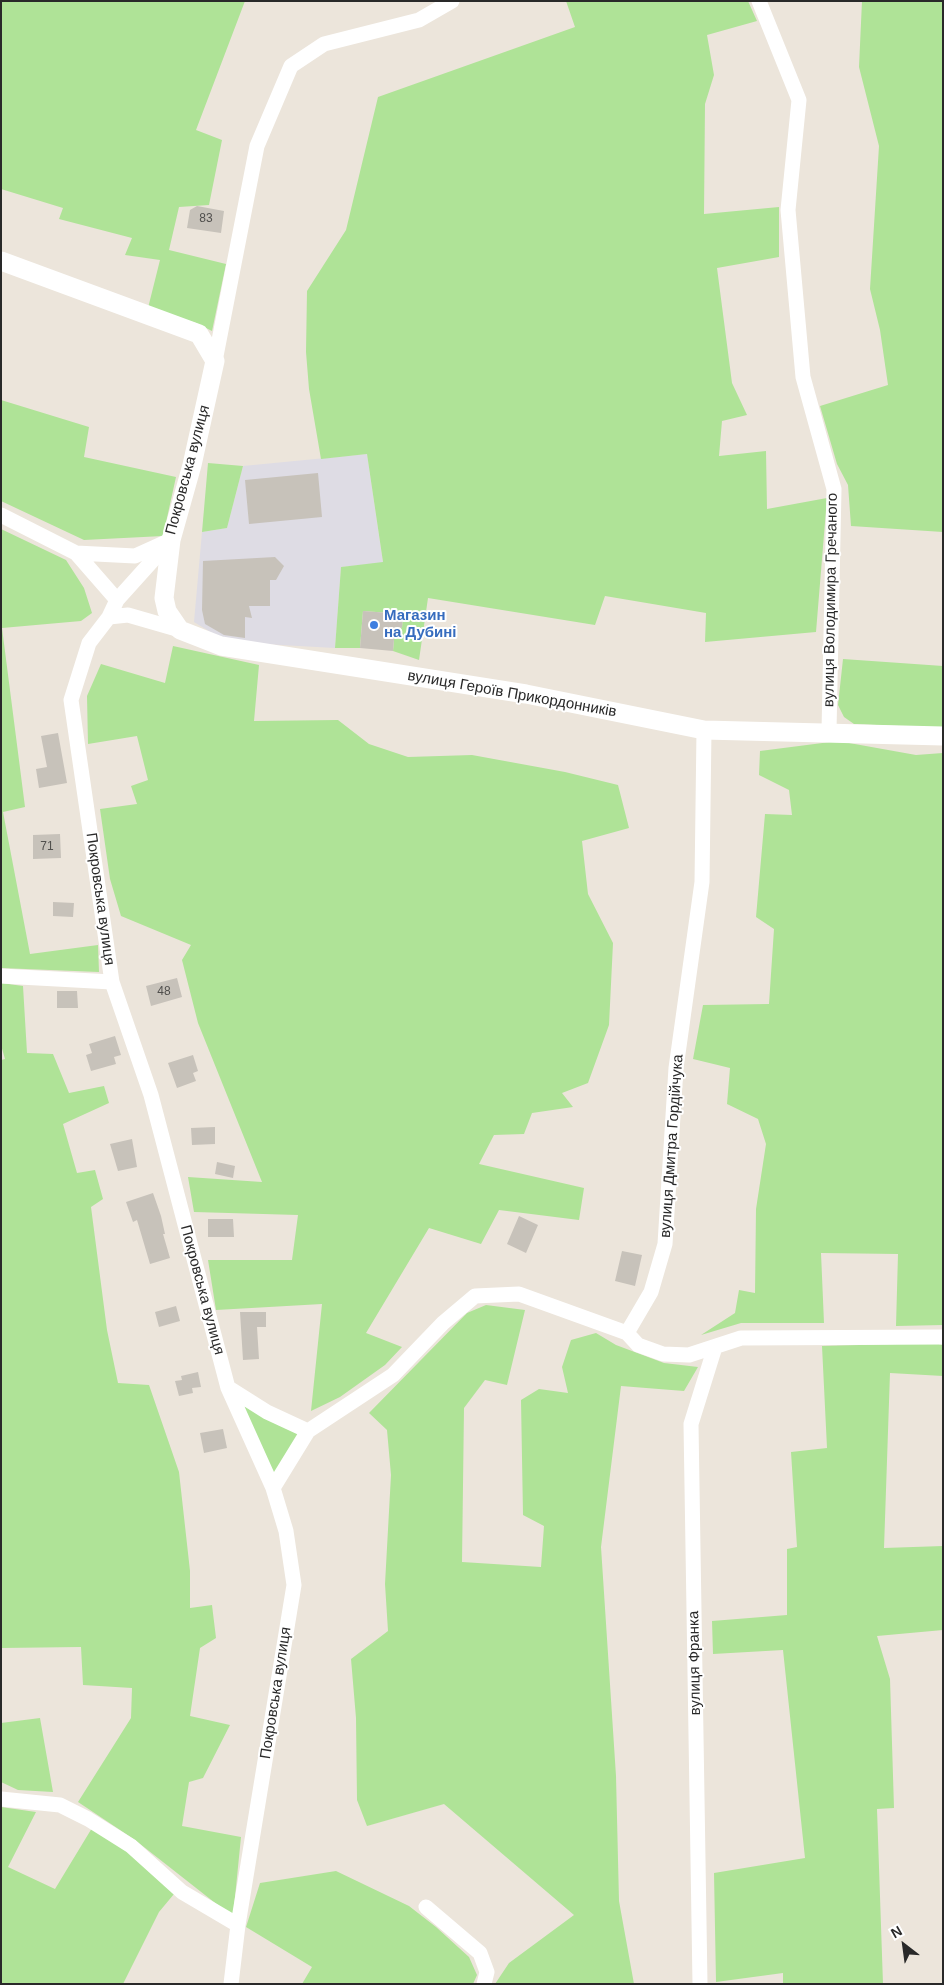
<!DOCTYPE html>
<meta charset="utf-8">
<style>
body{margin:0}
#map{position:relative;width:944px;height:1985px;overflow:hidden;background:#ece5db;font-family:Arial,sans-serif}
canvas{display:block}
.frame{position:absolute;inset:0;border:2px solid #292929;pointer-events:none}
.north{position:absolute;left:879px;top:1920px;width:50px;height:50px;-webkit-text-stroke:4px #fff;paint-order:stroke;rotate:330deg;font-size:14px;font-weight:700;line-height:20px;text-align:center;color:#292929}
.north::after{content:'';display:block;margin:auto;width:18px;height:22px;background:#292929;clip-path:polygon(50% 0,100% 100%,50% 72%,0 100%)}
</style>
<div id="map">
<canvas width="944" height="1985"></canvas>
<div class="frame"></div>
<div class="north">N</div>
</div>
<script>
const c = document.querySelector('canvas').getContext('2d');
c.lineJoin = 'round';
function fillPath(path, color) {
  c.fillStyle = color;
  c.fill(path, 'evenodd');
}
function shape(rows) {
  const path = new Path2D();
  for (const r of rows) {
    path.moveTo(r[0], r[1]);
    for (let i = 2; i < r.length; i += 2) path.lineTo(r[i], r[i + 1]);
  }
  return path;
}
function stroke(path, color, width, dash) {
  c.strokeStyle = color;
  c.lineWidth = width;
  c.lineCap = dash ? 'butt' : 'round';
  c.setLineDash(dash || []);
  c.stroke(path);
}
function drawText(font, color, halo, rows, align = 'center') {
  c.font = font + ' Arial,sans-serif';
  c.lineWidth = 4;
  c.setLineDash([]);
  c.textBaseline = 'middle';
  c.strokeStyle = halo;
  c.fillStyle = color;
  for (const [text, x, y, turn = 0] of rows) {
    c.save();
    c.translate(x, y);
    c.rotate((+turn || 0) * Math.PI / 180);
    c.textAlign = isNaN(turn) ? turn : align;
    if (halo) c.strokeText(text, 0, 0);
    c.fillText(text, 0, 0);
    c.restore();
  }
}
const industrial = shape([
 [367,454,383,563,341,567,335,648,227,642,194,622,202,532,227,528,243,466]
]);
const green = shape([
 [1,1,245,1,196,130,222,140,209,205,179,207,169,250,226,264,212,331,196,323,148,308,160,260,125,255,132,238,59,219,63,208,1,189],
 [566,1,748,1,757,21,707,35,714,75,705,104,704,214,779,207,779,257,717,268,732,383,747,415,722,421,719,456,766,451,767,509,827,498,816,632,705,642,706,613,605,596,595,625,428,598,419,660,393,651,395,627,402,628,403,614,363,611,360,648,335,648,341,567,383,562,367,454,321,459,309,389,306,352,307,291,346,230,378,97,575,27],
 [862,1,943,1,943,532,851,526,848,485,837,464,820,406,888,385,880,330,870,289,879,146,859,67],
 [1,400,89,427,84,457,176,477,163,536,84,540,1,501],
 [208,463,243,466,227,528,202,532],
 [1,529,66,560,84,588,92,613,81,621,2,628,25,807,3,812,30,954,98,945,99,972,1,968],
 [173,646,259,665,254,721,338,720,369,744,408,757,472,755,565,772,618,785,629,828,582,841,588,894,613,943,609,1025,588,1083,562,1093,573,1107,532,1113,524,1134,494,1135,479,1164,584,1188,579,1220,499,1210,481,1244,429,1228,366,1333,402,1347,385,1365,340,1397,311,1411,322,1304,216,1310,208,1260,292,1260,298,1215,194,1212,188,1177,262,1182,198,1023,182,960,191,945,121,916,110,879,100,809,137,804,131,786,148,780,137,736,88,744,87,696,101,664,165,683],
 [843,659,943,666,943,728,854,724,844,717,838,705],
 [838,741,916,755,943,753,943,1325,896,1326,898,1254,821,1253,824,1323,741,1323,701,1335,735,1313,739,1290,755,1293,756,1209,766,1144,758,1119,727,1104,730,1068,693,1059,703,1005,769,1004,774,929,756,917,765,814,792,815,789,790,759,775,760,751],
 [1,983,23,986,27,1053,53,1054,69,1093,104,1086,109,1103,63,1124,77,1173,95,1170,103,1199,91,1207,107,1330,118,1383,149,1385,179,1472,190,1571,190,1608,212,1605,216,1638,200,1648,190,1716,230,1725,203,1778,189,1782,182,1826,241,1837,233,1917,135,1840,78,1802,131,1718,132,1688,83,1685,81,1647,1,1648,1,1060,5,1059,1,1045],
 [486,1305,525,1310,507,1385,485,1380,464,1408,462,1562,541,1567,544,1526,523,1515,521,1400,539,1389,568,1393,562,1367,571,1340,596,1333,616,1345,664,1363,698,1367,684,1391,621,1386,601,1547,616,1776,619,1901,634,1984,495,1984,509,1963,574,1915,444,1804,367,1826,357,1800,356,1718,351,1659,388,1631,385,1584,391,1475,387,1430,369,1413,467,1313],
 [934,1343,943,1345,943,1376,890,1373,884,1548,943,1546,943,1630,877,1636,890,1679,894,1808,877,1809,883,1984,783,1984,783,1973,716,1982,714,1873,805,1858,783,1650,713,1654,712,1621,787,1615,787,1549,797,1547,791,1452,827,1448,822,1346],
 [237,1400,301,1433,273,1477],
 [40,1718,53,1792,18,1790,1,1782,1,1723],
 [1,1807,36,1812,8,1867,55,1889,92,1828,145,1864,174,1894,159,1912,123,1984,1,1984],
 [336,1871,409,1906,436,1927,469,1957,477,1975,473,1984,302,1984,312,1967,246,1927,260,1883]
]);
const building = shape([
 [197,206,224,211,221,233,187,228,190,210],
 [318,473,322,517,249,524,245,480],
 [275,557,284,566,276,580,270,580,270,606,249,606,252,618,245,617,245,638,224,635,205,624,202,610,203,561],
 [363,611,403,614,402,628,395,627,393,651,360,648],
 [58,733,67,783,39,788,36,769,47,767,41,736],
 [60,834,61,858,33,859,33,835],
 [53,902,74,903,73,917,53,916],
 [177,978,182,997,151,1006,146,986],
 [57,991,77,991,78,1008,57,1008],
 [115,1036,121,1055,114,1057,116,1064,91,1071,86,1055,92,1053,89,1044],
 [193,1055,198,1071,193,1073,196,1081,177,1088,168,1063],
 [215,1127,215,1144,192,1145,191,1128],
 [132,1139,137,1167,118,1171,110,1144],
 [217,1162,235,1166,233,1178,215,1174],
 [153,1193,161,1216,165,1234,163,1234,170,1258,150,1264,137,1220,133,1222,126,1202],
 [519,1216,538,1225,526,1253,507,1244],
 [208,1219,233,1219,234,1237,208,1237],
 [622,1251,642,1255,635,1286,615,1281],
 [176,1306,180,1321,159,1327,155,1312],
 [240,1312,266,1312,266,1327,257,1327,259,1359,243,1360],
 [198,1372,201,1387,192,1388,193,1393,179,1396,175,1381,182,1380,181,1376],
 [223,1429,227,1448,204,1453,200,1433]
]);
const minor = shape([
 [759,1,799,100,788,210,803,377,834,489,829,731],
 [215,361,257,146,291,66,324,44,419,20,452,1],
 [1,515,76,553,117,600],
 [171,540,117,600,109,617,89,643,71,700,112,982,151,1095,228,1388,273,1488,286,1531,294,1585,238,1925,231,1984],
 [76,553,135,556,166,542],
 [109,617,128,615,180,630],
 [1,976,112,982],
 [627,1333,638,1345,663,1354,689,1355,741,1338,943,1337],
 [229,1388,267,1412,308,1431],
 [273,1488,308,1431,393,1375,443,1323,475,1296,519,1294,627,1333,651,1292,665,1244,676,1068,702,882,704,730],
 [1,1799,60,1805,88,1819,131,1846,182,1892,238,1925],
 [426,1907,480,1953,487,1972,484,1984],
 [700,1984,691,1424,715,1347]
]);
const tertiary = shape([
 [1,261,199,334,215,361,192,465,171,540,164,598,167,611,180,630,221,646,526,694,704,730,943,736]
]);
const markers = [
 [374,625,5,"#3f7fe0"]
];
const numberNames = [
 ["83",206,219],
 ["71",47,847],
 ["48",164,992]
];
const streetNames = [
 ["Покровська вулиця",188,470,-75],
 ["вулиця Володимира Гречаного",831,600,-89],
 ["вулиця Героїв Прикордонників",512,694,10],
 ["Покровська вулиця",100,899,82],
 ["вулиця Дмитра Гордійчука",672,1146,-86],
 ["Покровська вулиця",202,1290,75],
 ["вулиця Франка",695,1663,-91],
 ["Покровська вулиця",276,1693,-81]
];
const shopNames = [
 ["Магазин",384,616],
 ["на Дубині",384,633]
];
fillPath(industrial, '#dedce4');
fillPath(green, '#afe397');
fillPath(building, '#c7c2ba');
stroke(minor, '#fff', 15);
stroke(tertiary, '#fff', 19);
for (const [x, y, r, color] of markers) {
  const dot = new Path2D();
  dot.arc(x, y, r, 0, 2 * Math.PI);
  c.fillStyle = color;
  c.fill(dot);
  stroke(dot, '#fff', 2);
}
drawText('12px', '#504f4d', null, numberNames);
drawText('15px', '#292929', '#fff', streetNames);
drawText('bold 15px', '#366cbe', '#fff', shopNames, 'left');
</script>
